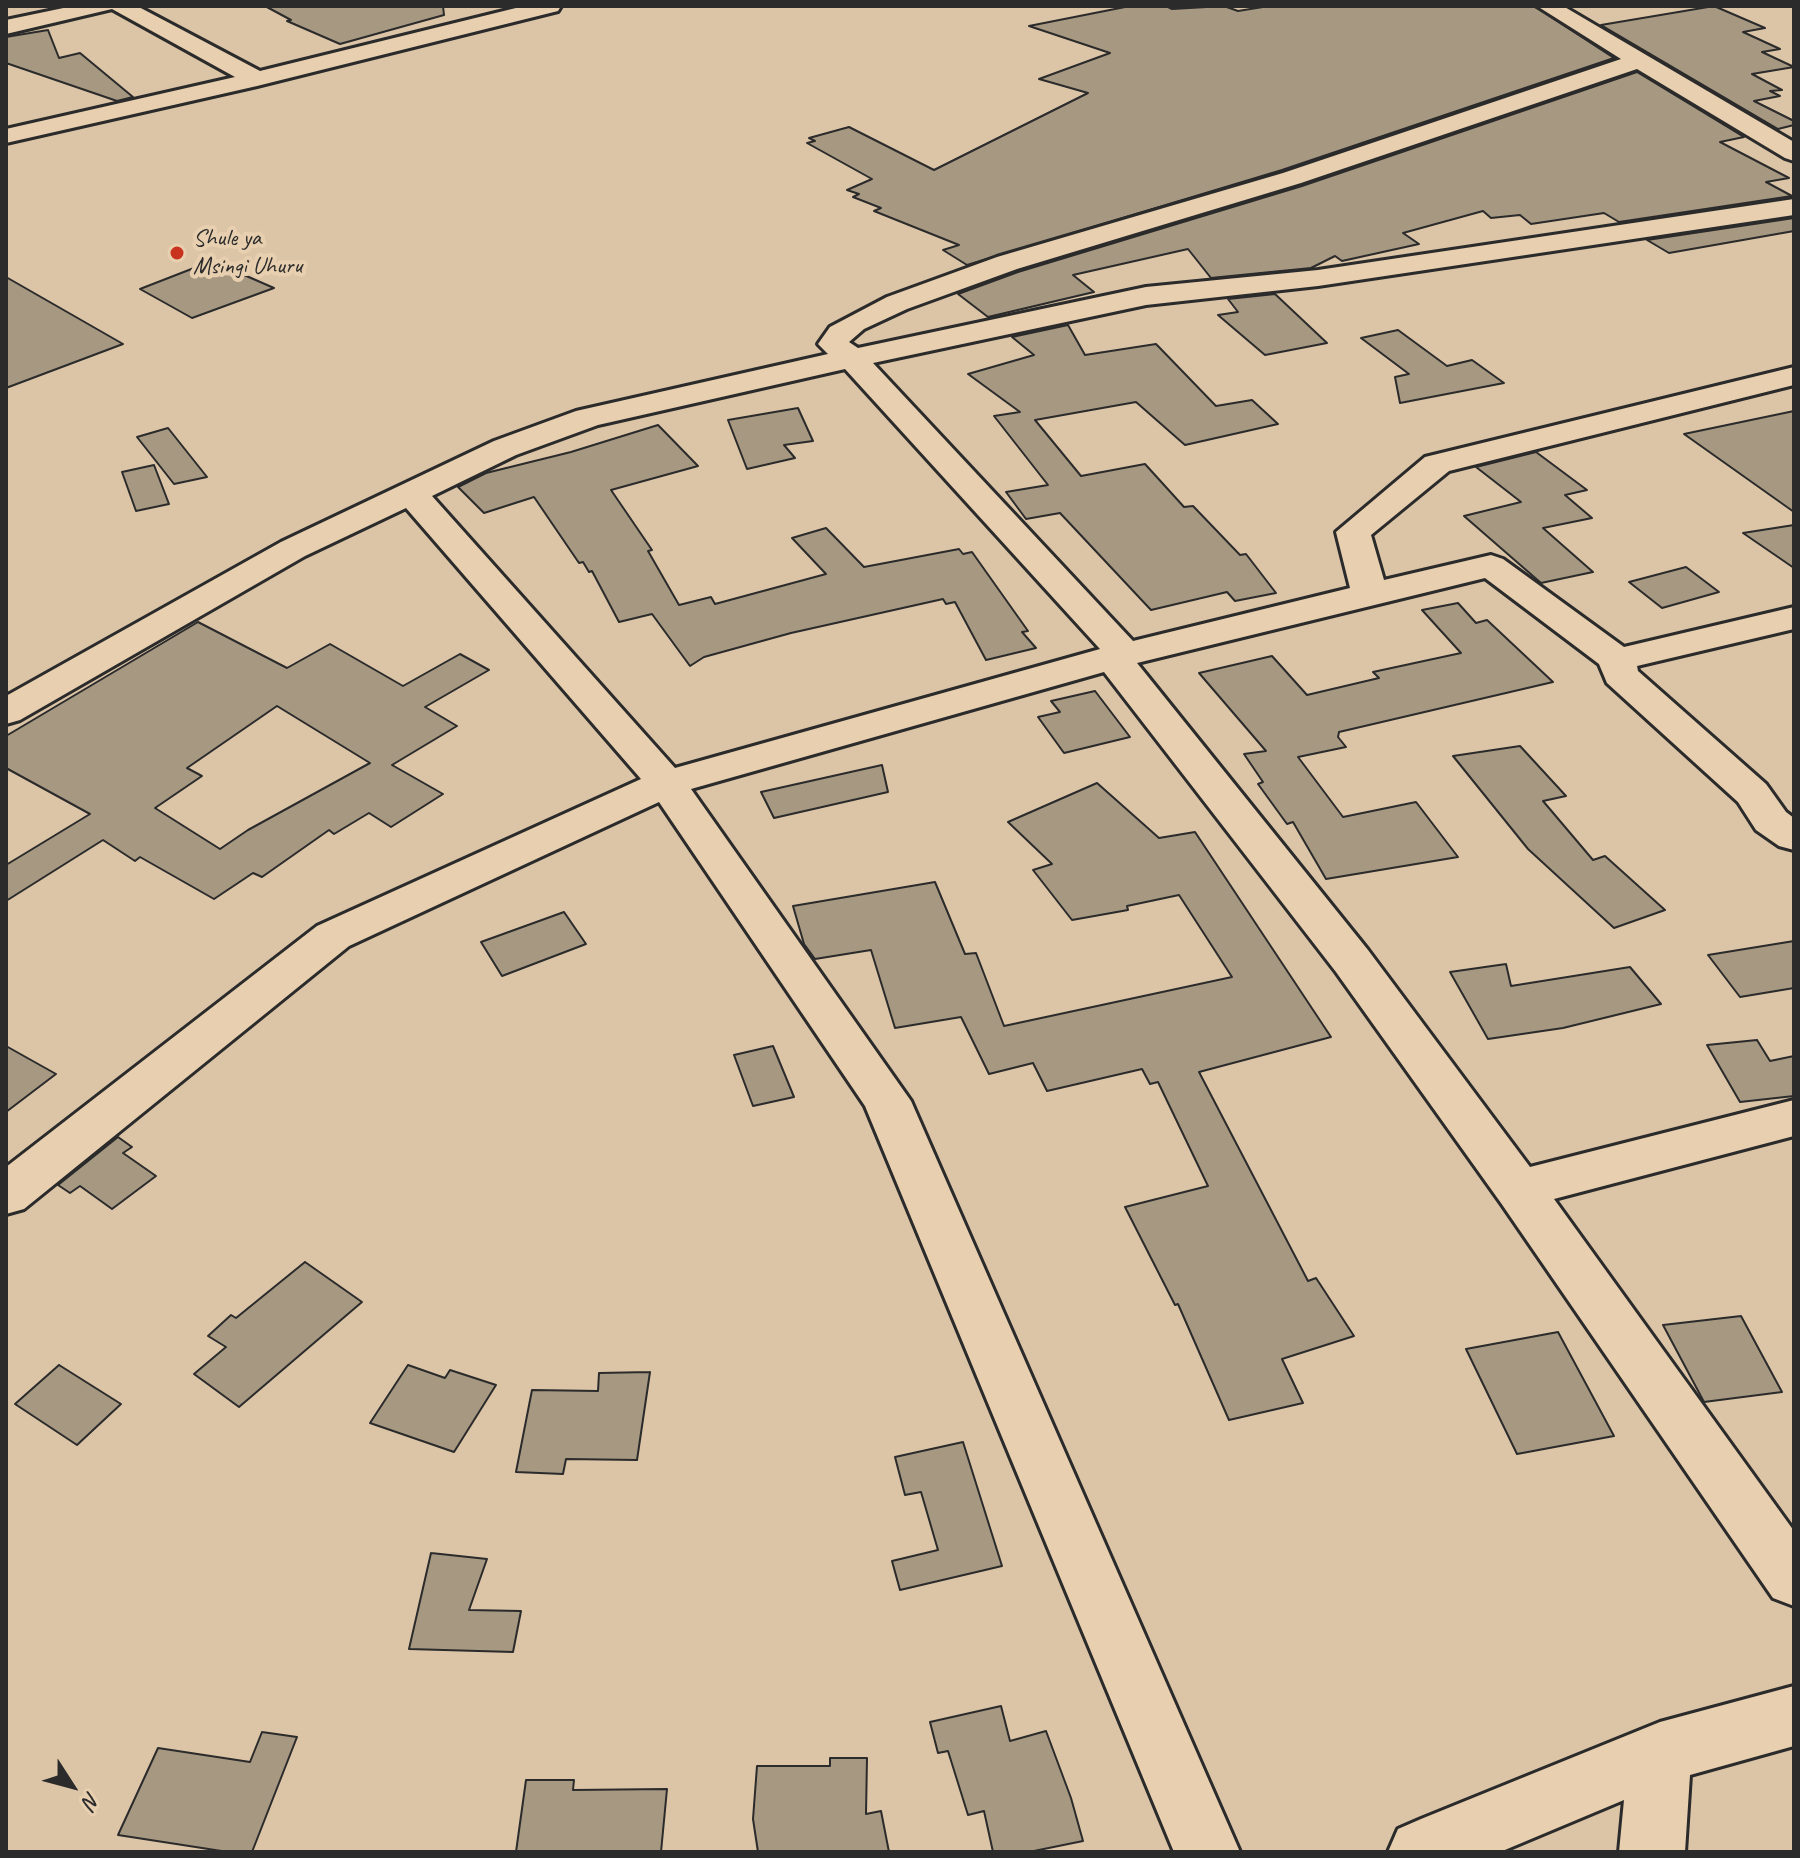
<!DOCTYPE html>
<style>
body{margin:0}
#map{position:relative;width:1800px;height:1858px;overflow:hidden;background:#dcc5a7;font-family:Caveat,sans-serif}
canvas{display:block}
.frame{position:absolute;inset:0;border:8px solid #2b2b2b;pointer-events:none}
.north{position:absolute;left:32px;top:1746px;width:80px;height:80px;-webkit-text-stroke:6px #e7cfaf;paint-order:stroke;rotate:126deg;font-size:22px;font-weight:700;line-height:32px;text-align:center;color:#2b2b2b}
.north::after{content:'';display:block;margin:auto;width:28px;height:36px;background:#2b2b2b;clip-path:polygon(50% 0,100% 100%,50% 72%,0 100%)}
</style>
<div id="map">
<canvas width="1800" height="1858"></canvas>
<div class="frame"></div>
<div class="north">N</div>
</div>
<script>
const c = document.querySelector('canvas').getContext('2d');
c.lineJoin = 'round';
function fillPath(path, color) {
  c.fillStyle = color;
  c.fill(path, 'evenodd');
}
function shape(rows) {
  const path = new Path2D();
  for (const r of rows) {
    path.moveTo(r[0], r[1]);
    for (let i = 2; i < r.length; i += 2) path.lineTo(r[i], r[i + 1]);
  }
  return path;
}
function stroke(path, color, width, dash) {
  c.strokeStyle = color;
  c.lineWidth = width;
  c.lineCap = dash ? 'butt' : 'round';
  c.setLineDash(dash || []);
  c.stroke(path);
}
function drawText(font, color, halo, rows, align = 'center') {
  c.font = font + ' Caveat,sans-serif';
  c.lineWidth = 8;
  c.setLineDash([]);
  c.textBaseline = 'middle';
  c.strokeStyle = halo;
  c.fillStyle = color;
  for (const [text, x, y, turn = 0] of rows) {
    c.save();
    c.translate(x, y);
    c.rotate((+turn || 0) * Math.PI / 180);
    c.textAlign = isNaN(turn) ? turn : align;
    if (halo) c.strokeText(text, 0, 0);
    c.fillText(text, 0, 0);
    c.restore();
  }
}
const building = shape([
 [265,6,443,6,444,15,340,44,287,21,291,20,265,6],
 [1130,6,1166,6,1172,9,1224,6,1238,11,1269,6,1534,6,1614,58,1282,170,967,265,943,250,959,245,874,211,881,208,853,197,859,194,847,190,872,179,807,143,815,141,809,138,849,127,934,170,1088,93,1039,79,1110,53,1029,26,1130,6],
 [1714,6,1765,28,1743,32,1780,49,1762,52,1794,67,1752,74,1782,90,1770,91,1780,96,1754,101,1794,121,1794,125,1778,129,1601,25,1714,6],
 [48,30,59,58,80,53,133,97,117,101,6,63,6,37,48,30],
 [1637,72,1744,137,1720,142,1789,178,1766,182,1792,196,1619,222,1604,213,1531,224,1520,215,1491,218,1483,211,1403,233,1419,244,1342,261,1335,256,1311,268,1211,278,1188,249,1073,275,1094,292,988,317,958,294,1018,272,1302,186,1637,72],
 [1794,218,1794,231,1669,253,1647,240,1794,218],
 [212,261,274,288,192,318,140,289,212,261],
 [6,277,123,344,6,388,6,277],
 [1275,294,1327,343,1265,355,1218,315,1238,312,1228,299,1275,294],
 [1068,325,1085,355,1156,344,1216,406,1252,400,1278,424,1185,445,1136,402,1035,420,1081,476,1145,464,1184,507,1193,506,1240,555,1246,554,1276,593,1235,601,1227,592,1151,610,1060,513,1026,519,1006,492,1048,485,994,416,1020,412,968,374,1034,355,1012,337,1068,325],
 [1398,330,1447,366,1472,360,1504,383,1400,403,1395,377,1409,374,1361,338,1398,330],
 [798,408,813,441,784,445,795,458,747,469,728,420,798,408],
 [1794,411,1794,512,1684,434,1794,411],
 [658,425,698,466,611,490,652,550,648,551,679,605,711,597,715,604,826,574,792,538,826,528,864,567,959,549,963,554,972,552,1028,631,1022,632,1036,648,986,660,955,602,946,604,943,599,791,633,704,657,690,666,652,614,619,622,592,571,589,572,583,562,579,563,534,497,484,513,458,487,486,473,571,452,658,425],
 [168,428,207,477,174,484,137,437,168,428],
 [1536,452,1587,490,1565,495,1592,518,1543,528,1593,572,1541,583,1464,516,1521,502,1476,467,1536,452],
 [154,465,169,504,136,511,122,472,154,465],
 [1794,525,1794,568,1743,533,1794,525],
 [1686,567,1719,592,1662,608,1629,582,1686,567],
 [1458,603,1476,623,1487,620,1553,682,1339,732,1338,737,1346,747,1298,757,1343,817,1416,802,1458,857,1326,879,1293,822,1287,824,1258,784,1263,782,1244,754,1266,751,1199,673,1272,656,1307,695,1379,678,1373,672,1461,653,1422,610,1458,603],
 [198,622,287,668,330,644,403,686,460,654,489,670,425,707,457,726,392,765,443,794,391,827,369,813,334,834,329,830,262,877,253,873,214,899,140,857,135,861,103,840,6,901,6,865,90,814,6,768,6,736,198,622],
 [277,706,370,763,248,830,220,849,155,808,202,776,187,768,277,706],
 [1095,691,1130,737,1064,753,1038,717,1060,712,1051,701,1095,691],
 [1520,746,1566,796,1543,801,1593,860,1605,856,1665,910,1614,928,1528,849,1453,756,1520,746],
 [882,765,888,792,774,818,761,792,882,765],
 [1097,783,1159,838,1195,832,1331,1037,1199,1072,1308,1281,1316,1278,1354,1336,1282,1359,1303,1403,1229,1420,1178,1304,1175,1305,1125,1207,1208,1186,1158,1082,1150,1084,1142,1069,1047,1091,1033,1063,989,1074,961,1017,895,1028,871,950,815,959,804,944,793,906,935,882,965,954,976,953,1004,1026,1232,977,1179,895,1127,906,1128,910,1072,920,1033,870,1052,864,1008,822,1097,783],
 [564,912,586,944,502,976,481,942,564,912],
 [1794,941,1794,988,1740,997,1708,955,1794,941],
 [1506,964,1511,986,1630,967,1661,1004,1563,1028,1488,1039,1450,972,1506,964],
 [1757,1040,1770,1061,1794,1056,1794,1096,1740,1102,1707,1045,1757,1040],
 [6,1046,56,1074,6,1112,6,1046],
 [773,1046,794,1097,753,1106,734,1055,773,1046],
 [118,1137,132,1147,123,1153,156,1176,112,1209,80,1186,70,1193,58,1185,118,1137],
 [305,1262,362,1302,239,1407,194,1374,226,1347,208,1336,231,1315,236,1318,305,1262],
 [1741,1316,1782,1392,1704,1402,1663,1325,1741,1316],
 [1558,1332,1614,1436,1517,1454,1466,1349,1558,1332],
 [59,1365,121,1404,77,1445,15,1404,59,1365],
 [408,1365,445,1378,450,1370,496,1385,454,1452,370,1423,408,1365],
 [650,1372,637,1460,566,1459,563,1474,516,1472,532,1390,598,1391,599,1373,650,1372],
 [963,1442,1002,1566,900,1590,892,1561,938,1550,921,1492,905,1495,895,1457,963,1442],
 [431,1553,487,1559,469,1610,521,1611,513,1652,409,1649,431,1553],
 [1001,1706,1010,1741,1046,1731,1071,1798,1083,1841,1029,1852,993,1852,984,1811,968,1815,948,1751,938,1753,930,1722,1001,1706],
 [262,1732,297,1737,252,1852,228,1852,118,1835,158,1748,250,1762,262,1732],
 [830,1758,867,1758,866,1814,881,1811,889,1852,758,1852,753,1819,757,1766,830,1766,830,1758],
 [526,1780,574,1780,573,1790,667,1789,661,1852,516,1852,526,1780]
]);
const minor = shape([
 [73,6,137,6,260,71,524,6,561,6,558,11,257,86,6,143,6,129,235,77,112,9,6,34,6,20,73,6],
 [1537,6,1563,6,1794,142,1794,161,1785,158,1637,69,1301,183,1017,269,907,309,864,329,849,342,858,348,1146,287,1318,270,1794,199,1794,215,1318,286,1146,305,873,363,1133,641,1350,588,1336,532,1425,457,1794,367,1794,385,1449,471,1371,535,1384,580,1491,555,1503,559,1624,647,1794,607,1794,629,1637,666,1638,671,1766,784,1786,812,1794,818,1794,850,1779,846,1756,830,1738,802,1607,683,1599,664,1485,578,1137,663,1368,950,1530,1167,1794,1100,1794,1136,1554,1199,1794,1531,1794,1606,1773,1598,1501,1203,1336,972,1104,672,691,789,911,1101,1240,1852,1174,1852,865,1106,659,802,349,946,24,1209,6,1214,6,1167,317,926,641,779,406,508,305,556,20,720,6,724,6,696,281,542,494,441,576,411,828,354,818,344,830,327,887,297,997,257,1283,173,1621,59,1537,6],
 [845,369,1100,649,675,768,432,496,516,455,598,425,845,369],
 [1794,1686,1794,1746,1690,1775,1685,1852,1619,1852,1624,1800,1500,1852,1388,1852,1398,1829,1421,1819,1660,1722,1794,1686]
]);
const markers = [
 [177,253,8,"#c8321e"]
];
const farPoinames = [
 ["Shule ya",193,239],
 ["Msingi Uhuru",193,267]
];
fillPath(building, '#a79882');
stroke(building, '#2b2b2b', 2);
stroke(minor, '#2b2b2b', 6);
fillPath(minor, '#e7cfaf');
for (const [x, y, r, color] of markers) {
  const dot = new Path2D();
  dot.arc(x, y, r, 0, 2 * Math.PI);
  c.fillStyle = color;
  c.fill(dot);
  stroke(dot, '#e7cfaf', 3);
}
drawText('24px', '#2b2b2b', '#e7cfaf', farPoinames, 'left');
</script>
